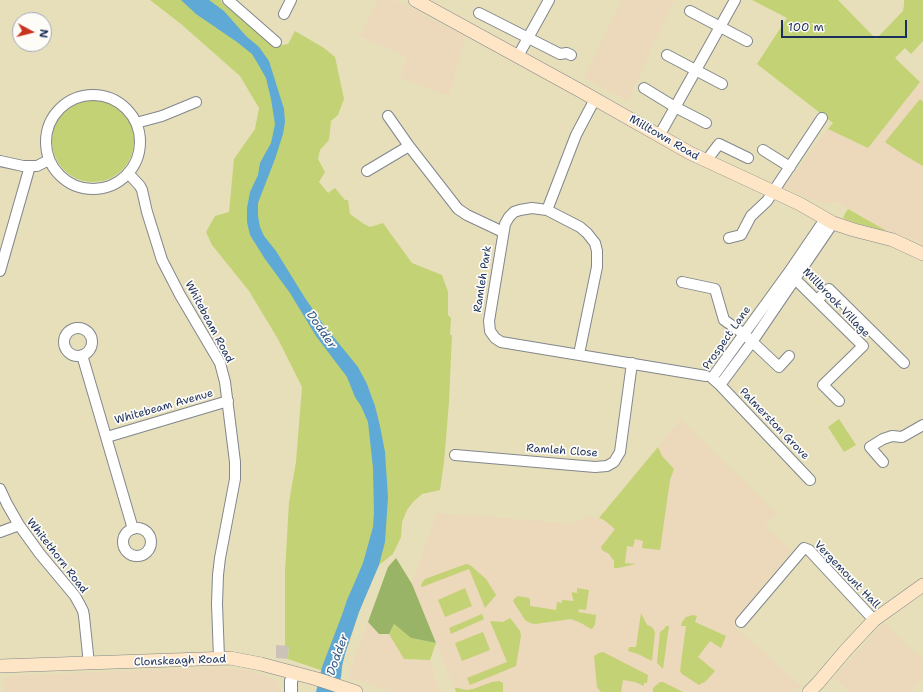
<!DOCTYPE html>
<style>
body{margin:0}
#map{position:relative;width:923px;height:692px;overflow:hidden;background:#e7dfba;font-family:"Shantell Sans",sans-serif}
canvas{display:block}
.north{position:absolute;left:12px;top:12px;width:40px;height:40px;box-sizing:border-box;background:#fdfcf7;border:1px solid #a3aaba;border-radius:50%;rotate:97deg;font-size:11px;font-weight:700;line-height:16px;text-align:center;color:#1b2f5e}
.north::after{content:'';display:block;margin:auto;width:14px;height:18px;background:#c8321e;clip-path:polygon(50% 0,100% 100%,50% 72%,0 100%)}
.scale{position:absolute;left:781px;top:20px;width:126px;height:18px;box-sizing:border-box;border:2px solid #1b2f5e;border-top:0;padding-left:5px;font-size:12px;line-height:14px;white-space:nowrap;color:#1b2f5e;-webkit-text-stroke:3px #fdfcf7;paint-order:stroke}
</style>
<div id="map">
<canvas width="923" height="692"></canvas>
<div class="north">N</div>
<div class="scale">100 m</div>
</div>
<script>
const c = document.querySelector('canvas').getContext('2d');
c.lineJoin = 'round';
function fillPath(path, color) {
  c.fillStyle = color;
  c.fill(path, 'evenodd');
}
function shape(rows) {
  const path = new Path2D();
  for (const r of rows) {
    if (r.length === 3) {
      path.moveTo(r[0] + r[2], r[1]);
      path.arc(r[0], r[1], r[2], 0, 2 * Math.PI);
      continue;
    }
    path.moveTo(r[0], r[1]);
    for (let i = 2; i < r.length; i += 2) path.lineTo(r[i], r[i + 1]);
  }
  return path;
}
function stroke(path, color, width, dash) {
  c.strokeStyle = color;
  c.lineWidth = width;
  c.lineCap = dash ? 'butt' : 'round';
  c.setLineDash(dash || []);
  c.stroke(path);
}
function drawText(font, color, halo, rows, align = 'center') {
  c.font = font + ' "Shantell Sans",sans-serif';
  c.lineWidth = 3.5;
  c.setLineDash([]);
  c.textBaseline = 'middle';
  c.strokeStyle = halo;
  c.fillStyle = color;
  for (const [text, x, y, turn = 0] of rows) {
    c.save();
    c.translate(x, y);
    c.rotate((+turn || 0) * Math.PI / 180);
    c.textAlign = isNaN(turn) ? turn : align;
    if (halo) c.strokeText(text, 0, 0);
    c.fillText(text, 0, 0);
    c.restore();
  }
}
const built = shape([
 [378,0,393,0,413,9,446,27,453,28,465,37,449,96,400,77,407,57,360,36],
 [622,0,674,0,651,49,628,101,598,85,584,77,591,64],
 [920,82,923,86,923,245,915,239,889,232,835,201,828,204,823,204,784,187,828,129,868,148],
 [681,419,777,514,765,526,791,551,732,624,803,688,794,689,792,692,456,692,412,584,437,513,468,516,481,516,572,524,572,522,584,519,587,516,599,518],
 [368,622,379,634,389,634,404,659,430,660,439,692,393,692,348,677],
 [884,623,923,660,923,678,910,692,850,692,834,678],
 [221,667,250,671,272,679,277,682,281,692,3,692,4,680,6,677,8,676]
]);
const industrial = shape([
 [276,645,289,646,288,659,276,658]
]);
const green = shape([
 [150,0,221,0,222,3,276,46,288,44,295,31,324,48,335,57,344,99,338,115,331,121,329,140,320,150,318,159,325,172,319,182,328,193,335,188,345,200,348,200,350,214,364,224,370,227,383,223,412,263,442,275,448,292,448,315,451,318,450,335,452,335,449,402,444,462,440,490,422,494,413,502,407,510,402,522,401,537,393,554,379,565,370,584,359,612,345,654,342,666,341,677,288,659,289,646,285,646,285,572,289,502,296,462,302,387,278,339,249,291,212,245,206,232,215,216,229,212,234,159,255,129,259,108,240,76,181,24],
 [752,0,838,0,876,39,903,11,904,5,904,0,923,0,923,41,911,54,905,48,895,58,920,82,868,148,828,129,833,123,757,64,787,18],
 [920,99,923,102,923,166,904,155,885,142],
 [93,141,41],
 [848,209,885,230,886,231,859,224,845,219,843,217],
 [839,419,856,445,844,452,828,427],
 [658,447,662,456,674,469,670,480,660,550,642,548,643,541,635,539,633,547,627,546,625,563,636,564,618,568,614,568,614,561,609,554,602,550,601,547,615,529,604,520,599,518],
 [466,564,470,565,486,579,496,595,485,608,469,569,422,587,421,585,423,581,425,579],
 [465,588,472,606,445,617,438,600],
 [577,588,589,590,586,610,579,609,578,612,596,615,595,624,593,628,591,629,581,623,571,619,535,624,530,623,525,620,513,601,515,598,518,596,529,598,530,600,530,606,556,610,557,602,562,603,562,600,574,601,572,596,572,592,577,593],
 [641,613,647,625,652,627,655,632,652,661,638,654,628,651,629,647,636,647],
 [482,614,484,619,451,634,449,628],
 [693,615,697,616,695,622,726,636,721,648,710,641,698,657,715,671,706,681,699,685,682,674,680,671,686,626,681,626,682,622,686,617],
 [510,618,520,631,521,636,516,666,470,685,467,678,507,662,490,621,503,622],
 [394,624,411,638,436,643,430,660,404,659,389,634],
 [666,626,669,626,663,669,657,663,660,632,664,629],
 [483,632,490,650,462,661,455,643],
 [603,652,648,675,647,683,644,683,644,686,635,682,623,680,621,692,601,692,597,687,594,656,599,653],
 [499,681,503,683,503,692,456,692,455,688,457,688,466,690,473,689,492,682],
 [660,682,663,682,683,692,653,692,653,688]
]);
const forest = shape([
 [396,558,412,584,436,643,411,638,394,624,389,634,379,634,368,622,388,567]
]);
const water = shape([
 [181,0,209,0,224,11,246,36,259,47,269,61,284,109,285,122,283,134,275,159,258,203,258,216,260,227,264,236,276,251,305,298,323,324,358,367,367,384,375,406,380,426,385,452,388,497,385,542,379,565,359,612,345,654,342,666,341,677,336,692,316,692,322,667,342,615,347,600,354,584,363,563,373,527,374,513,373,468,368,422,361,406,355,397,347,377,316,336,290,293,265,259,250,235,247,222,247,208,250,192,258,175,260,163,271,143,275,124,271,99,266,78,258,64,252,54,237,42,196,14]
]);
const minor = shape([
 [228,0,276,42],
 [690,11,747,41],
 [479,13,560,54,567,53,571,55],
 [284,14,291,0],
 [667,55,722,84],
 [518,56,549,0],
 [644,88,675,107,706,123],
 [93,142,47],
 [388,116,409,146,458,209,467,215,503,232],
 [136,123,162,116,196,102],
 [659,136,735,0],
 [763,150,790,167],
 [0,161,23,166,37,166,49,160],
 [706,161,719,144,748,158],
 [367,171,409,146],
 [128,173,140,186,142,190,147,212,162,260,180,295,220,363,225,382,235,462,235,479,220,558,218,575,217,604,219,658],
 [547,210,549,205,576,135,595,99],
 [729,238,741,235,751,216,767,201,822,118],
 [0,271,30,166],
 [790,274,863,346,823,385,839,401],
 [682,282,715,289,724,320,744,334,779,367,789,356],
 [817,300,829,289,904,363],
 [78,342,14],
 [579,354,597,267,597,251,595,243,587,233,580,227,547,210,532,208,520,210,514,212,509,217,505,224,489,321,490,331,495,338,501,342,706,376],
 [82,355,133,529],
 [720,385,752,342,833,223],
 [107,437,228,401],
 [455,455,595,467,607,466,614,462,620,452,632,363],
 [883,462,870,447,883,439,892,436,902,437,923,425],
 [810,480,720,385,712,378,789,272,825,219],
 [0,489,7,504,19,525,40,554,75,596,80,605,83,611,84,616,89,664],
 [137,542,14],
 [0,532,19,525],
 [741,622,804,548,809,550,874,620]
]);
const tertiary = shape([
 [291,692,291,681,294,673]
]);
const secondary = shape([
 [415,0,579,90,690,153,800,204,833,223,854,230,893,240,923,254],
 [0,666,230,658,261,664,317,679,356,692],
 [809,692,818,683,846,650,874,620,923,585]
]);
const streetNames = [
 ["Milltown Road",664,138,30],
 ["Ramleh Park",483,279,-81],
 ["Millbrook Village",836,303,46],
 ["Whitebeam Road",209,322,62],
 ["Prospect Lane",727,338,-55],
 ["Whitebeam Avenue",164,407,-16],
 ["Palmerston Grove",774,424,46],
 ["Ramleh Close",562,451,4],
 ["Whitethorn Road",57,556,52],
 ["Vergemount Hall",847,575,46],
 ["Clonskeagh Road",180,661,-2]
];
const waterNames = [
 ["Dodder",321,330,55],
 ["Dodder",338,655,-70]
];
fillPath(built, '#ecd8ba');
fillPath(industrial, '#cbc3b8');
fillPath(green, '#c2d274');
fillPath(forest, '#99b466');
fillPath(water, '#5ea9d6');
stroke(minor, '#81878c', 12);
stroke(tertiary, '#81878c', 14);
stroke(secondary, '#81878c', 14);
stroke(minor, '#fff', 10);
stroke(tertiary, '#fff', 12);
stroke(secondary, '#fee5c5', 13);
drawText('11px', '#1b2f5e', '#fdfcf7', streetNames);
drawText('italic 12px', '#325a88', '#fdfcf7', waterNames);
</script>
